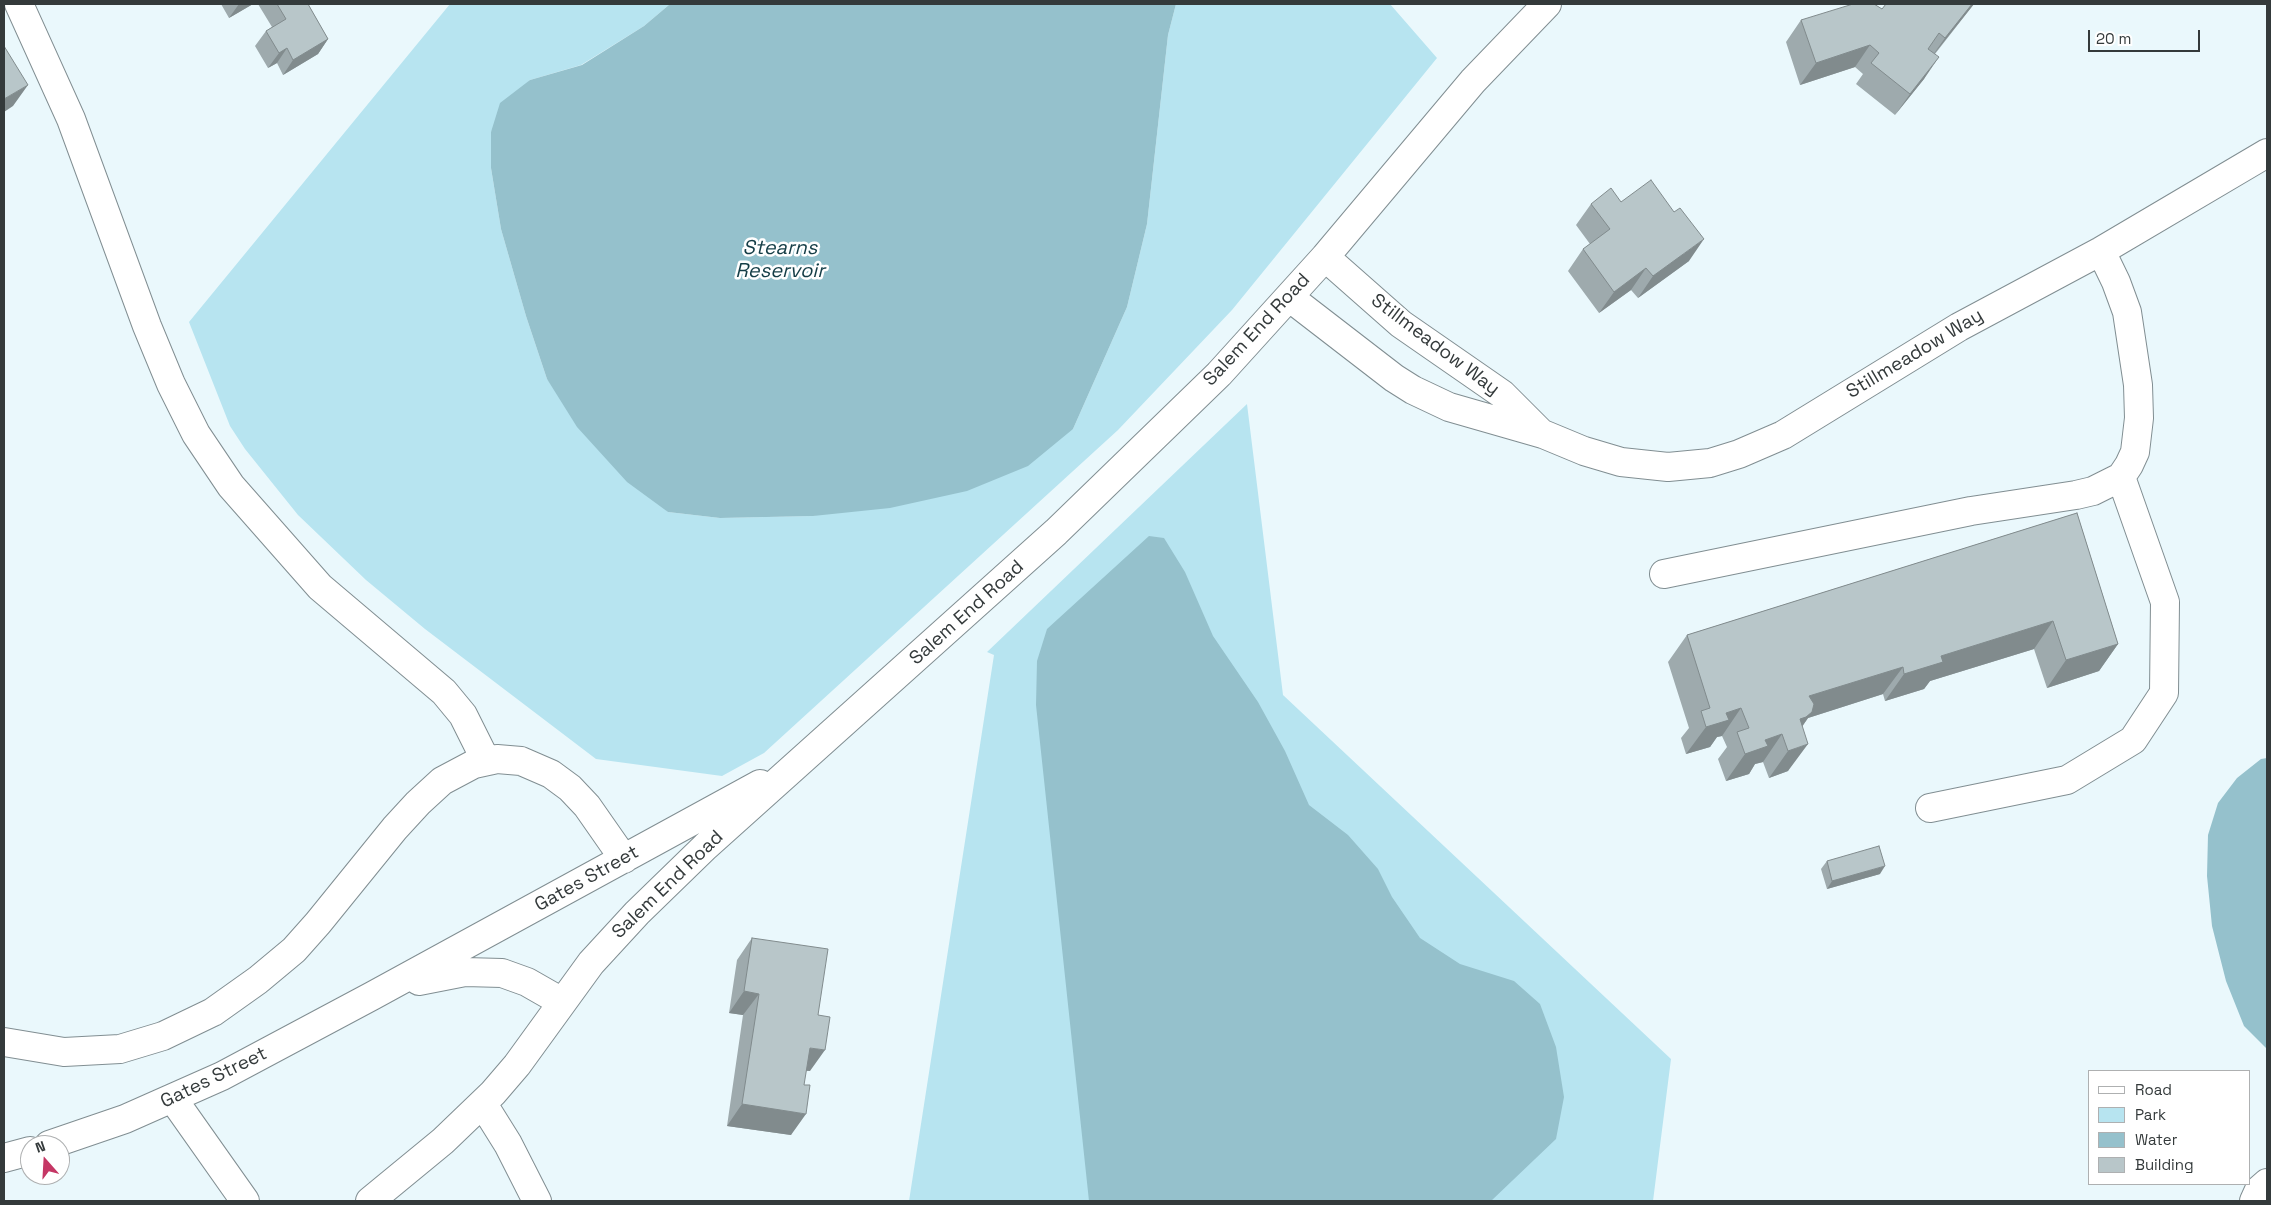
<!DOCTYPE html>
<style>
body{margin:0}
#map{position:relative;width:2271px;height:1205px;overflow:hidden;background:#eaf8fc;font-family:"Space Grotesk",sans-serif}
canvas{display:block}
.frame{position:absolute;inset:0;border:5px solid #343a3b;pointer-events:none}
.legend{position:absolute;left:2088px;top:1070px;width:162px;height:115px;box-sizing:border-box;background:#fff;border:1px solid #aeb0b1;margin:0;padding:6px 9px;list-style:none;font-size:15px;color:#343a3b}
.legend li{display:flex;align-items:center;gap:10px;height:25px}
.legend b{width:25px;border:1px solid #aeb0b1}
.north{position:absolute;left:20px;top:1135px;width:50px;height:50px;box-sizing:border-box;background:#fff;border:1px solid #aeb0b1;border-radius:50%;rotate:341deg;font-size:14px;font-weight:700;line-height:20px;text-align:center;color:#343a3b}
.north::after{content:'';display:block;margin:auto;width:18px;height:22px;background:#c53765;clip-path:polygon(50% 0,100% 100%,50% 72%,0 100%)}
.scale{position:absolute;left:2088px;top:30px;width:112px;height:22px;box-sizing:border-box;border:2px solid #343a3b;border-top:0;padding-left:6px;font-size:15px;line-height:18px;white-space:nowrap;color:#343a3b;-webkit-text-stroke:4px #fff;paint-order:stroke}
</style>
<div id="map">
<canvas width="2271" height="1205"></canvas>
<div class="frame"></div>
<ul class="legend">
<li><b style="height:6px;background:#fff"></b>Road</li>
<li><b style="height:14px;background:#b7e4f0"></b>Park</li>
<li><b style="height:14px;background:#95c1cc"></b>Water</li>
<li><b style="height:14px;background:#b8c6c9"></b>Building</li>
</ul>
<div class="north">N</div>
<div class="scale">20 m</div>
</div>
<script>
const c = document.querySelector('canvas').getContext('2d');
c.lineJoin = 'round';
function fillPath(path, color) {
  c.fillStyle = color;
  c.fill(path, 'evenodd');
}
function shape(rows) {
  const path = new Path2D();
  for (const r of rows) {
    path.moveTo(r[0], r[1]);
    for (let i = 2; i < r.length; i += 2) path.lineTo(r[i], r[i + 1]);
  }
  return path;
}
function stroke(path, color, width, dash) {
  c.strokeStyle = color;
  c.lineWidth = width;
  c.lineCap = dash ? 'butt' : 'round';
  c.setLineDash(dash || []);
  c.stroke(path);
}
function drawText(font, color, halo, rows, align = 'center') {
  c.font = font + ' "Space Grotesk",sans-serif';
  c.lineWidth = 5;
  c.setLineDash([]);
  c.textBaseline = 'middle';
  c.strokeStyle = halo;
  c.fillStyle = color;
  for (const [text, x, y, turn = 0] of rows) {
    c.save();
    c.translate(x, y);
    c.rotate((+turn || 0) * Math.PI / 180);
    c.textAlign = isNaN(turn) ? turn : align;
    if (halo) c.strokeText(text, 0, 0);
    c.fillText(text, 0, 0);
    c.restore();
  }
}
const green = shape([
 [450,4,670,4,644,26,581,65,530,80,491,132,491,168,501,229,526,316,547,379,668,512,720,518,813,516,1073,429,1127,307,1147,224,1168,35,1176,4,1390,4,1437,58,1232,310,1118,430,764,753,722,776,596,759,425,629,366,580,298,515,245,449,230,426,189,322],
 [1247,404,1283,695,1671,1059,1653,1201,909,1201,994,655,987,652]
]);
const water = shape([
 [670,4,1176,4,1168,35,1147,224,1127,307,1073,429,1028,466,967,491,890,508,813,516,720,518,668,512,627,482,577,427,547,379,526,316,501,229,491,168,491,132,500,103,530,80,582,65,644,26],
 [1149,536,1164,538,1185,572,1213,636,1258,702,1285,751,1309,805,1348,835,1378,869,1392,897,1420,938,1460,964,1514,981,1540,1004,1556,1047,1564,1097,1556,1139,1491,1201,1089,1201,1036,705,1037,661,1047,629],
 [2267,758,2267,1049,2244,1026,2226,981,2212,926,2207,876,2208,835,2218,803,2237,778,2261,759]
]);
const minor = shape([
 [19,4,71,119,147,326,171,384,196,434,231,486,320,587,444,692,463,715,486,761],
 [1325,257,1401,324,1502,394,1541,433],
 [1289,297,1394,378,1413,390,1449,407,1543,434,1584,451,1621,462,1668,467,1710,463,1739,454,1783,435,1959,327,2101,251,2267,153],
 [1664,574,1971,511,2076,495,2093,491,2121,477,2129,465,2135,452,2139,418,2138,385,2127,312,2116,282,2101,251],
 [1930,808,2067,780,2133,740,2164,693,2165,602,2121,477],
 [419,981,465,972,502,973,527,982,562,1002],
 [4,1042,64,1052,120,1049,163,1036,213,1012,258,980,294,950,318,923,395,828,418,803,442,781,474,764,497,759,521,761,551,774,570,788,587,806,624,859],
 [173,1099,245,1201],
 [483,1104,508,1144,537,1201],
 [49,1145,125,1119,222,1076,372,996,760,784],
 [4,1158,30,1151],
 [370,1201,443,1141,493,1093,517,1065,591,963,637,913,706,846,1056,532,1219,374,1325,257,1473,81,1547,4],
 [2254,1201,2259,1190,2267,1183]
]);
const wall = shape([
 [221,4,253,4,229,18],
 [258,4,308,4,328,39,318,54,283,75,277,63,268,68,255,46,266,31,272,27],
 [1886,4,1974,4,1935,54,1924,79,1895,115,1856,84,1863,74,1855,67,1800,85,1786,42,1801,20,1882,9],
 [1621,202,1689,261,1638,298,1631,290,1599,313,1568,271,1583,249,1590,244,1576,225,1591,204],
 [2077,513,2118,644,2099,671,2047,688,2034,649,1930,681,1924,689,1885,701,1883,694,1808,718,1802,727,1788,771,1769,778,1763,762,1755,764,1749,774,1726,781,1718,759,1727,747,1722,736,1717,737,1710,747,1686,754,1681,738,1689,728,1668,662,1687,635],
 [1827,861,1880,874,1827,889,1821,869],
 [752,938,810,1071,806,1071,791,1135,727,1126,743,1015,729,1013,737,960]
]);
const shadedWall = shape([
 [239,4,253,4,229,18],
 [1972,4,1974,4,1930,59,1945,38],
 [328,39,318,54,283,75,293,60],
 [1870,45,1855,67,1800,85,1816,63],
 [287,48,277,63,268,68,279,53],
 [1939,57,1924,79,1895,115,1910,94],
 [28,85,13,106,4,112,4,99],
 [1704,239,1689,261,1638,298,1653,276],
 [1646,268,1631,290,1599,313,1614,292],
 [2053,621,2034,649,1930,681,1924,689,1885,701,1904,674,1941,656],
 [2118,644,2099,671,2047,688,2066,660],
 [1903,667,1883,694,1808,718,1793,739,1784,741,1809,696],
 [1741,708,1722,736,1717,737,1710,747,1686,754,1706,727,1726,713],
 [1782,734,1763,762,1755,764,1749,774,1726,781,1745,754,1765,740],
 [1808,744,1788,771,1769,778,1788,751],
 [1885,866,1880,874,1827,889,1832,881],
 [744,991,759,994,743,1015,729,1013],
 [810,1048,825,1050,810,1071,794,1069],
 [742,1104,806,1114,791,1135,727,1126]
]);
const building = shape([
 [277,4,308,4,328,39,293,60,287,48,279,53,266,31,286,19,277,4],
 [1853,4,1874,4,1882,9,1886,4,1972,4,1945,38,1939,33,1928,49,1939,57,1910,94,1871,63,1879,53,1870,45,1816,63,1801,20,1853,4],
 [4,46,28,85,4,99,4,46],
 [1651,180,1674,212,1680,208,1704,239,1653,276,1646,268,1614,292,1583,249,1610,229,1591,204,1611,188,1621,202,1651,180],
 [2077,513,2118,644,2066,660,2053,621,1941,656,1943,662,1904,674,1903,667,1809,696,1814,704,1812,712,1806,717,1800,719,1808,744,1788,751,1782,734,1765,740,1768,746,1745,754,1737,732,1749,728,1741,708,1726,713,1729,720,1706,727,1701,711,1710,708,1687,635,2077,513],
 [1879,846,1885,866,1832,881,1827,861,1879,846],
 [752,938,828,949,818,1015,830,1017,825,1050,810,1048,804,1085,810,1085,806,1114,742,1104,759,994,744,991,752,938]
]);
const streetNames = [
 ["Salem End Road",1257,330,-47],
 ["Stillmeadow Way",1435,345,37],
 ["Stillmeadow Way",1915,354,-31],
 ["Salem End Road",967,613,-42],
 ["Gates Street",587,879,-29],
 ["Salem End Road",668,885,-44],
 ["Gates Street",214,1078,-26]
];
const waterNames = [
 ["Stearns",780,249],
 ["Reservoir",780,272]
];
fillPath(green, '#b7e4f0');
fillPath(water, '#95c1cc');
stroke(minor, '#818e92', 30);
stroke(minor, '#fff', 28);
fillPath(wall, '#9eaaad');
fillPath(shadedWall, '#818b8d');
fillPath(building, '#b8c6c9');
stroke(building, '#818b8d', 1);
drawText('19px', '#343a3b', '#fff', streetNames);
drawText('italic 20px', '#143d46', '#fff', waterNames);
</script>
